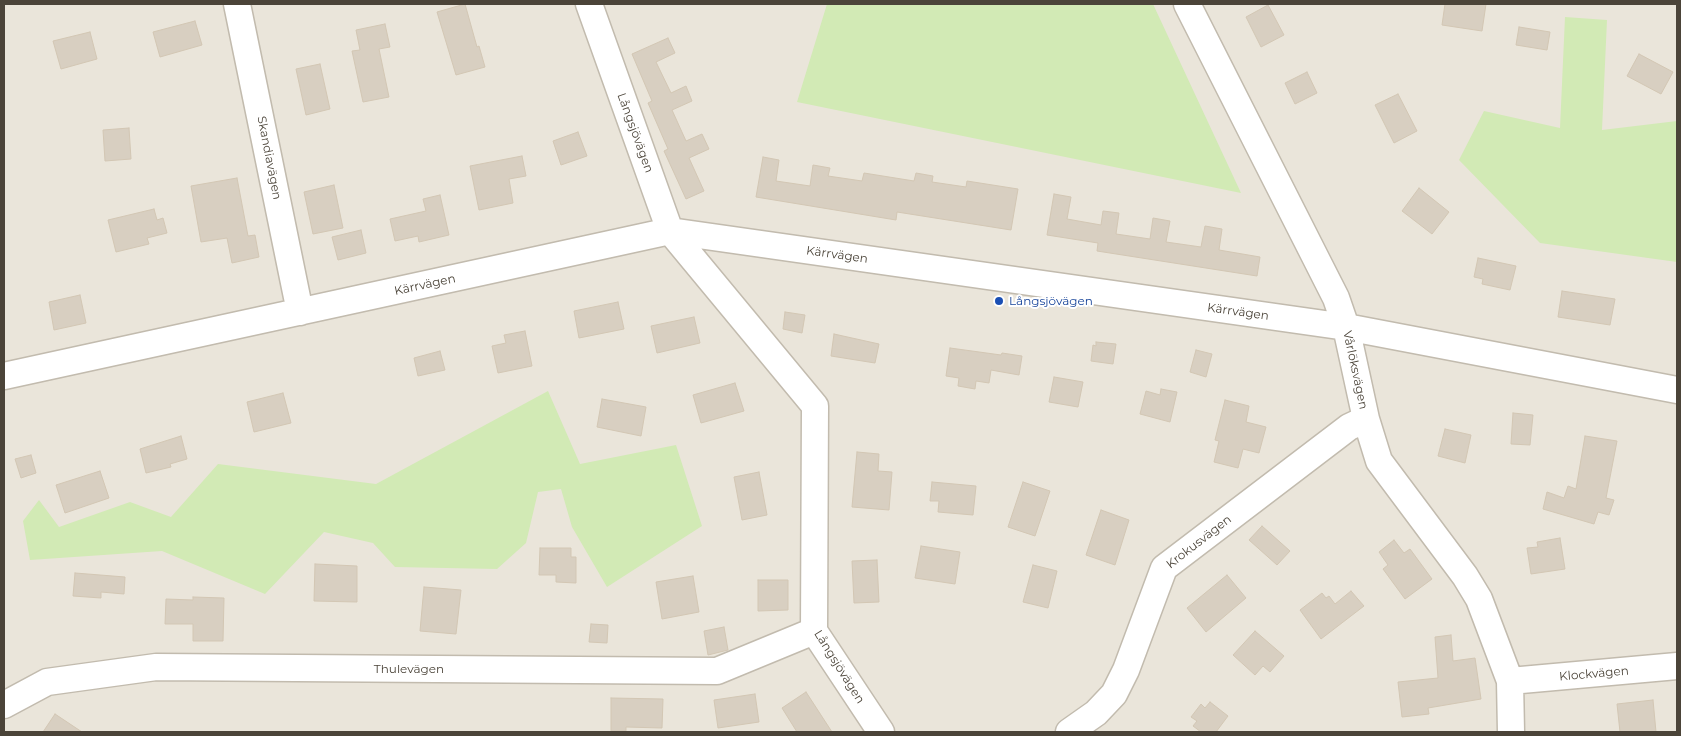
<!DOCTYPE html>
<meta charset="utf-8">
<style>
body{margin:0}
#map{position:relative;width:1681px;height:736px;overflow:hidden;background:#f6f3ec;font-family:Montserrat,sans-serif}
canvas{display:block}
.frame{position:absolute;inset:0;border:5px solid #4b4439;pointer-events:none}
</style>
<div id="map">
<canvas width="1681" height="736"></canvas>
<div class="frame"></div>
</div>
<script>
const c = document.querySelector('canvas').getContext('2d');
c.lineJoin = 'round';
function fillPath(path, color) {
  c.fillStyle = color;
  c.fill(path, 'evenodd');
}
function shape(rows) {
  const path = new Path2D();
  for (const r of rows) {
    path.moveTo(r[0], r[1]);
    for (let i = 2; i < r.length; i += 2) path.lineTo(r[i], r[i + 1]);
  }
  return path;
}
function stroke(path, color, width, dash) {
  c.strokeStyle = color;
  c.lineWidth = width;
  c.lineCap = dash ? 'butt' : 'round';
  c.setLineDash(dash || []);
  c.stroke(path);
}
function drawText(font, color, halo, rows, align = 'center') {
  c.font = font + ' Montserrat,sans-serif';
  c.lineWidth = 4;
  c.setLineDash([]);
  c.textBaseline = 'middle';
  c.strokeStyle = halo;
  c.fillStyle = color;
  for (const [text, x, y, turn = 0] of rows) {
    c.save();
    c.translate(x, y);
    c.rotate((+turn || 0) * Math.PI / 180);
    c.textAlign = isNaN(turn) ? turn : align;
    if (halo) c.strokeText(text, 0, 0);
    c.fillText(text, 0, 0);
    c.restore();
  }
}
const residential = shape([
 [4,4,1677,4,1677,732,4,732]
]);
const green = shape([
 [827,4,1153,4,1241,193,797,102],
 [1565,17,1607,20,1602,130,1677,121,1677,262,1540,243,1459,160,1484,111,1560,128],
 [548,391,580,464,676,445,702,526,607,587,572,527,561,489,538,492,526,543,497,569,395,567,373,543,324,532,265,594,162,551,30,560,23,521,39,500,59,527,130,502,171,517,218,464,376,484]
]);
const building = shape([
 [465,4,477,47,479,46,485,67,456,75,437,12,465,4],
 [1445,4,1486,4,1482,31,1442,25,1445,4],
 [1268,5,1284,35,1261,47,1246,17,1268,5],
 [195,21,202,45,160,57,153,32,195,21],
 [385,24,390,47,379,49,389,97,363,102,352,51,360,50,356,30,385,24],
 [1519,27,1550,32,1547,50,1516,45,1519,27],
 [90,32,97,59,61,69,53,41,90,32],
 [668,38,675,53,656,62,671,93,686,86,692,101,672,110,686,141,702,134,709,149,689,158,704,191,686,199,664,151,668,149,648,103,652,101,632,54,668,38],
 [1639,54,1673,72,1661,94,1627,76,1639,54],
 [320,64,330,109,306,115,296,69,320,64],
 [1307,72,1317,93,1295,104,1285,83,1307,72],
 [1398,94,1417,131,1394,143,1375,105,1398,94],
 [129,128,131,159,105,161,103,130,129,128],
 [578,132,587,156,561,165,553,141,578,132],
 [522,156,526,176,509,179,513,203,479,210,470,166,522,156],
 [763,157,779,160,776,181,810,186,813,165,830,168,828,176,862,181,864,173,914,181,916,173,933,176,932,182,966,187,967,181,1018,189,1011,230,897,212,896,220,756,197,763,157],
 [237,178,248,236,255,235,259,257,232,263,227,238,201,242,191,186,237,178],
 [334,185,343,228,313,234,304,192,334,185],
 [1419,188,1449,212,1432,234,1402,211,1419,188],
 [1054,194,1071,197,1067,219,1101,225,1103,211,1119,213,1116,234,1150,239,1153,218,1170,221,1166,242,1201,247,1205,226,1222,229,1219,250,1260,257,1257,276,1097,251,1098,243,1047,235,1054,194],
 [440,195,449,235,419,242,418,236,395,241,390,219,426,211,423,199,440,195],
 [154,209,157,220,163,218,167,233,147,238,149,244,116,252,108,220,154,209],
 [361,230,366,253,338,260,332,237,361,230],
 [1478,258,1516,266,1510,290,1482,284,1483,279,1474,277,1478,258],
 [1562,291,1615,299,1610,325,1558,317,1562,291],
 [80,295,86,323,54,330,49,302,80,295],
 [618,302,624,329,579,338,574,311,618,302],
 [785,312,805,315,802,333,783,329,785,312],
 [694,317,700,343,657,353,651,326,694,317],
 [525,331,532,366,498,373,492,346,506,343,504,335,525,331],
 [834,334,879,344,875,363,831,356,834,334],
 [1096,342,1116,344,1113,364,1091,361,1093,345,1096,346,1096,342],
 [950,348,1001,355,1002,353,1022,356,1019,375,991,370,989,383,976,381,975,389,958,386,959,378,946,376,950,348],
 [1196,350,1212,354,1206,377,1190,372,1196,350],
 [440,351,445,370,418,376,414,358,440,351],
 [1054,377,1083,382,1078,407,1049,402,1054,377],
 [735,383,744,411,701,423,693,395,735,383],
 [1161,389,1177,392,1170,422,1140,414,1146,391,1160,395,1161,389],
 [283,393,291,423,254,432,247,402,283,393],
 [602,399,646,407,641,436,597,427,602,399],
 [1225,400,1249,406,1246,422,1266,427,1259,453,1243,449,1238,468,1214,462,1219,441,1215,440,1225,400],
 [1513,413,1533,415,1530,445,1511,444,1513,413],
 [1445,429,1471,435,1465,463,1438,456,1445,429],
 [181,436,187,459,170,464,171,467,146,473,140,449,181,436],
 [1585,436,1617,441,1606,498,1614,500,1609,515,1598,512,1594,524,1543,509,1547,492,1564,498,1568,486,1576,489,1585,436],
 [857,452,879,454,878,471,892,472,889,510,852,507,857,452],
 [31,455,36,473,21,478,15,459,31,455],
 [100,471,109,498,65,513,56,485,100,471],
 [759,472,767,515,742,520,734,477,759,472],
 [932,482,976,486,973,515,938,512,939,501,930,501,932,482],
 [1023,482,1050,491,1035,536,1008,527,1023,482],
 [1101,510,1129,520,1115,565,1086,555,1101,510],
 [1262,526,1290,551,1277,565,1249,540,1262,526],
 [1560,538,1565,569,1531,574,1527,548,1538,547,1537,542,1560,538],
 [1394,540,1404,553,1410,549,1432,579,1405,599,1383,569,1388,565,1379,552,1394,540],
 [921,546,960,552,955,584,915,578,921,546],
 [540,548,571,548,571,557,576,557,576,583,556,582,556,575,539,575,540,548],
 [877,560,879,602,854,603,852,561,877,560],
 [315,564,357,566,357,602,314,601,315,564],
 [1033,565,1057,571,1048,608,1023,602,1033,565],
 [75,573,125,577,124,594,101,592,101,598,73,596,75,573],
 [1227,575,1246,598,1206,632,1187,608,1227,575],
 [693,576,699,612,662,619,656,582,693,576],
 [758,580,788,580,788,610,758,611,758,580],
 [424,587,461,590,456,634,420,631,424,587],
 [1351,591,1364,606,1321,639,1300,610,1322,593,1326,598,1329,596,1335,604,1351,591],
 [193,597,224,598,223,641,193,641,193,624,165,624,166,599,193,600,193,597],
 [591,624,608,625,607,643,589,642,591,624],
 [724,627,728,650,708,655,704,631,724,627],
 [1255,631,1284,656,1270,672,1263,666,1255,675,1233,655,1255,631],
 [1451,635,1453,661,1475,658,1481,699,1428,708,1429,714,1402,717,1398,682,1438,678,1435,637,1451,635],
 [806,692,832,732,797,732,782,708,806,692],
 [755,694,759,722,718,728,714,700,755,694],
 [611,698,663,699,662,728,626,727,626,731,611,731,611,698],
 [1653,700,1656,732,1620,732,1617,704,1653,700],
 [1210,702,1228,716,1216,732,1201,732,1193,726,1197,721,1191,717,1201,704,1205,708,1210,702],
 [55,714,82,732,43,732,55,714]
]);
const minor = shape([
 [237,4,300,312],
 [589,4,670,231,815,406,814,631,881,732],
 [1187,4,1336,298,1346,327,1366,419,1379,461,1465,576,1479,599,1510,681,1511,732],
 [4,376,670,231,1346,327,1677,390],
 [1510,681,1677,666],
 [4,705,47,682,156,667,717,671,814,631],
 [1069,732,1096,713,1114,694,1126,670,1164,568,1349,427,1366,419]
]);
const markers = [
 [999,301,5,"#1a4fb4"]
];
const streetNames = [
 ["Långsjövägen",635,133,70],
 ["Skandiavägen",269,158,79],
 ["Kärrvägen",837,255,8],
 ["Kärrvägen",425,285,-12],
 ["Kärrvägen",1238,312,8],
 ["Vårlöksvägen",1355,370,78],
 ["Krokusvägen",1199,542,-38],
 ["Långsjövägen",839,667,58],
 ["Thulevägen",409,669],
 ["Klockvägen",1594,674,-5]
];
const transitNames = [
 ["Långsjövägen",1009,301]
];
fillPath(residential, '#eae5da');
fillPath(green, '#d2eab5');
fillPath(building, '#d8cfc1');
stroke(building, '#d3c7b4', 1);
stroke(minor, '#c2bbae', 29);
stroke(minor, '#fff', 26);
for (const [x, y, r, color] of markers) {
  const dot = new Path2D();
  dot.arc(x, y, r, 0, 2 * Math.PI);
  c.fillStyle = color;
  c.fill(dot);
  stroke(dot, '#fff', 2);
}
drawText('12px', '#4b4439', '#fff', streetNames);
drawText('12px', '#164399', '#fff', transitNames, 'left');
</script>
